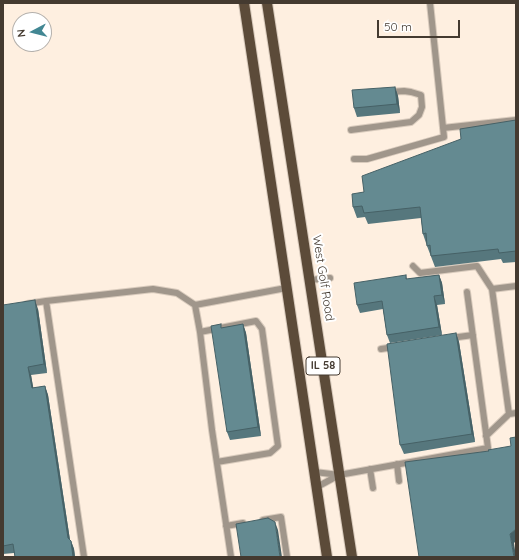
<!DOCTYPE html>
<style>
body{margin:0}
#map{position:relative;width:519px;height:560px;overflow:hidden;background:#feefe0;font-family:Quicksand,sans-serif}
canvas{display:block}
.frame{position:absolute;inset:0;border:4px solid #443a30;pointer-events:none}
.north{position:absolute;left:12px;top:12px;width:40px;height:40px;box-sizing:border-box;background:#fff;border:1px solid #b4b0ac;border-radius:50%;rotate:263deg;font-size:11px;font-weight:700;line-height:16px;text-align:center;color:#443a30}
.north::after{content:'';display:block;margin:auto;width:14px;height:18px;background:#428793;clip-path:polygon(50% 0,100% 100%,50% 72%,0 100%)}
.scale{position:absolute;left:377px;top:20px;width:83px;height:18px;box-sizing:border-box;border:2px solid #443a30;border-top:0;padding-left:5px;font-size:12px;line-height:14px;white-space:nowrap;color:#443a30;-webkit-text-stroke:3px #fff;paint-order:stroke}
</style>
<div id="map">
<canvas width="519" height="560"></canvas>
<div class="frame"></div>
<div class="north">N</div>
<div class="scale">50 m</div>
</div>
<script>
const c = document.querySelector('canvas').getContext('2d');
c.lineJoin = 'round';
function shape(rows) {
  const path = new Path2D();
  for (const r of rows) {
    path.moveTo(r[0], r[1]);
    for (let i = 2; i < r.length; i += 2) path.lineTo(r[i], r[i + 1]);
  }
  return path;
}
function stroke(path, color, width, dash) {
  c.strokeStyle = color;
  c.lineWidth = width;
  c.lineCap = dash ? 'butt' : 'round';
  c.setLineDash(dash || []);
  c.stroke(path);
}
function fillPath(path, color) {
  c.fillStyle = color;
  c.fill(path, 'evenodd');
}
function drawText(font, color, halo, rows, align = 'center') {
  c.font = font + ' Quicksand,sans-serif';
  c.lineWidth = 4;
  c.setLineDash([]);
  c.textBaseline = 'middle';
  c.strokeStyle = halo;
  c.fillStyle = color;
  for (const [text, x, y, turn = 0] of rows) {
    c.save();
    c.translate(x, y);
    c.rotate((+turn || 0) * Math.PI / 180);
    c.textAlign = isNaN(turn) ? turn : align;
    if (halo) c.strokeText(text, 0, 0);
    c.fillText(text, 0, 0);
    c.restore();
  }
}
const service = shape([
 [443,128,516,120],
 [351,130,411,122,419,115,422,107,421,95,411,92,404,91,390,92],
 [354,159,367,159,444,137,430,3],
 [413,266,420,273,477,266,492,289,509,414],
 [310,280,330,278],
 [492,289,516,286],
 [27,304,46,301],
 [195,305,200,332,212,430,231,557],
 [200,332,256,321,262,329,278,446,270,453,217,462],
 [451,338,473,335],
 [381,349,394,347],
 [486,436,509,414,516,413],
 [397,464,399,481],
 [370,469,373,488],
 [315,472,339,475,488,448,467,292],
 [317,487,339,475],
 [263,520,281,517,287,557],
 [226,526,243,523],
 [84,557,46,301,153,289,177,293,195,305,286,288]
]);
const primary = shape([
 [244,3,327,557],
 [267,3,352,557]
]);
const wall = shape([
 [395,87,398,96,400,113,357,117,354,108],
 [516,120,516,262,503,263,501,259,435,267,427,246,423,234,421,218,368,224,365,217,357,218,353,207,364,192],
 [406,275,407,279,439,275,442,283,445,304,437,305,442,335,390,343,387,335,383,309,360,313,357,305],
 [3,305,38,309,47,373,31,375,33,388,45,386,48,395,70,540,71,541,74,549,75,557,15,557,14,553,3,554],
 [243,324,246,333,261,436,230,440,227,432,222,328],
 [456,333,459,342,475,442,404,454,400,445]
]);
const shadedWall = shape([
 [395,87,398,96,400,113,397,104],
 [439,275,442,283,445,304,442,295],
 [434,296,437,305,442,335,439,327],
 [35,300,38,309,47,373,44,364],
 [243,324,246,333,261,436,258,427],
 [456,333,459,342,475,442,472,434],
 [28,367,31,375,35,397,32,388],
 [45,386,48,395,71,547,68,538],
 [275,522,278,530,282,557,280,557],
 [516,529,516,541,514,543,516,557,514,557,510,534],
 [71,541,74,549,75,557,73,557]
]);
const building = shape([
 [395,87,397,104,354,108,352,90,395,87],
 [516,120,516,251,499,253,498,249,431,256,430,245,427,246,426,233,423,234,420,207,364,213,362,206,353,207,352,194,364,192,362,176,461,139,460,129,516,120],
 [406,275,406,279,439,275,442,295,434,296,439,327,387,335,382,301,357,305,354,283,406,275],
 [35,300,44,364,28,367,32,388,45,386,68,538,71,541,73,557,15,557,13,544,3,546,3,305,35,300],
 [221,324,221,328,243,324,258,427,227,432,211,326,221,324],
 [456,333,472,434,400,445,387,344,456,333],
 [516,437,516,529,510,534,514,557,419,557,405,462,489,451,488,450,511,446,510,438,516,437],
 [268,518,275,522,280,557,241,557,236,524,268,518]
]);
const shields = [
 [323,366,34]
];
const shieldNames = [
 ["IL 58",323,366]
];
const streetNames = [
 ["West Golf Road",323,278,81]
];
stroke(service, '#d9cbbd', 8);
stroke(primary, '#d9cbbd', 12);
stroke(service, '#a0968b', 6);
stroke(primary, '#5c4b39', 10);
fillPath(wall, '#56777d');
fillPath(shadedWall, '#466166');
fillPath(building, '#648a91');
stroke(building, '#466166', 1);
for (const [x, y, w] of shields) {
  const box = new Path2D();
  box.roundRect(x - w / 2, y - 9, w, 18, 3);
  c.fillStyle = '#fff';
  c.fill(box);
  stroke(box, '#443a30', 1);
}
drawText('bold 11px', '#443a30', null, shieldNames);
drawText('12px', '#443a30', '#fff', streetNames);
</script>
